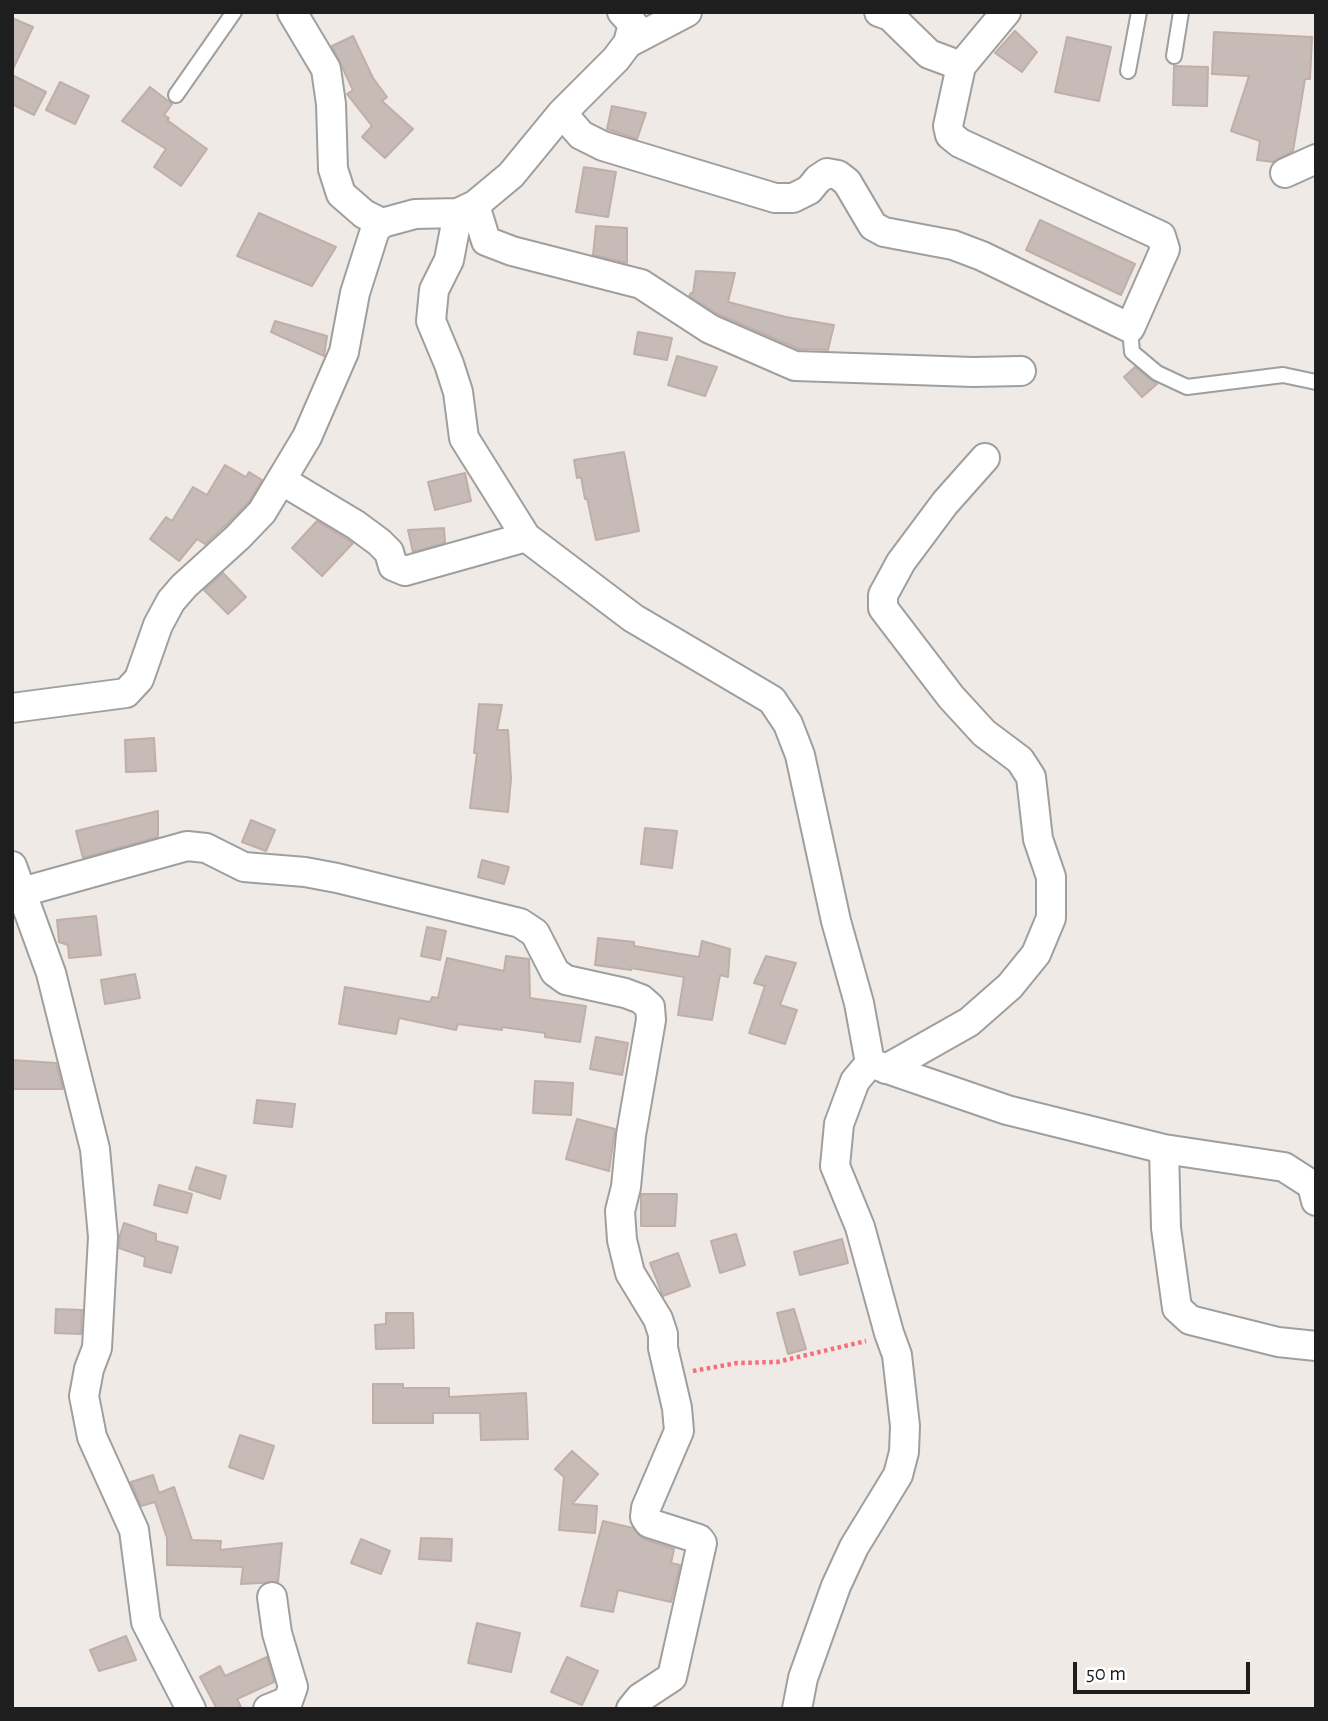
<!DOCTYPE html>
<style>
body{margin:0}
#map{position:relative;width:1328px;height:1721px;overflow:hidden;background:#efeae5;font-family:"Alegreya Sans",sans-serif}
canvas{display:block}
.frame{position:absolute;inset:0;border:14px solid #1e1e1e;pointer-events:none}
.scale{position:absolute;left:1073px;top:1662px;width:177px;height:32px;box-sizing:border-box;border:4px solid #1e1e1e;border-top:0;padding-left:9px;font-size:21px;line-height:24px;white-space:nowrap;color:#1e1e1e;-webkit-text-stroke:5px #fff;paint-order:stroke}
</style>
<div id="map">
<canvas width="1328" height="1721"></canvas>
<div class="frame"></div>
<div class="scale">50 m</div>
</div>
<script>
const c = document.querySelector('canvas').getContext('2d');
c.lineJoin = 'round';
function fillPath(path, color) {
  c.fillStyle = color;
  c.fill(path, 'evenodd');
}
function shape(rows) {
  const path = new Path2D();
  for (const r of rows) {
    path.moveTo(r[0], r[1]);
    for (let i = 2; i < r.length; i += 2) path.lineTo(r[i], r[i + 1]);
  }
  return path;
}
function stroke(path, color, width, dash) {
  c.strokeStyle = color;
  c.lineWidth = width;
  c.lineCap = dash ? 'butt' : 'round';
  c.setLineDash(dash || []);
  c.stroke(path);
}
const building = shape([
 [12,18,33,27,12,71,12,18],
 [1015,31,1037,52,1022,72,995,53,1015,31],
 [1214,32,1312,37,1310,79,1305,79,1293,151,1273,162,1257,160,1260,141,1231,131,1249,76,1212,74,1214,32],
 [353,36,373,78,387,97,382,101,413,129,385,158,362,137,372,126,347,94,353,90,332,46,353,36],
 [1067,37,1111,47,1099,101,1055,92,1067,37],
 [1174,66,1208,67,1207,106,1173,105,1174,66],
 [12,75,46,92,34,115,12,104,12,75],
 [60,82,89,96,75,124,46,110,60,82],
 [150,87,172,104,164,115,169,118,167,120,207,149,181,186,154,167,166,149,122,121,150,87],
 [612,106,646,113,637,139,607,129,612,106],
 [584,167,616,172,608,217,576,212,584,167],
 [259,213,336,247,312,286,237,256,259,213],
 [1040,220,1135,264,1121,295,1026,250,1040,220],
 [596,226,627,228,627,263,593,255,596,226],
 [696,271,735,273,728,302,786,317,834,325,828,350,799,349,718,314,689,296,691,293,693,293,696,271],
 [275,321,327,336,324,356,271,332,275,321],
 [638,332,672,338,667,360,634,354,638,332],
 [677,356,717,367,705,396,668,385,677,356],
 [1135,367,1157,384,1142,397,1124,377,1135,367],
 [624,452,639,531,596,540,587,498,585,499,581,477,577,478,574,460,624,452],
 [225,465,246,477,249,472,262,480,249,502,226,525,205,544,197,539,179,561,150,539,166,517,172,521,193,487,207,495,225,465],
 [465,473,471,501,435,510,428,482,465,473],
 [317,521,353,543,322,576,292,548,317,521],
 [444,528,445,543,413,552,408,530,444,528],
 [223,573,246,597,228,614,204,590,223,573],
 [479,704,502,705,497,730,508,730,511,779,508,812,470,808,477,753,474,753,479,704],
 [154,738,156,771,126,772,125,740,154,738],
 [158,811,158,837,83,858,76,831,158,811],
 [251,820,275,830,266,851,242,842,251,820],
 [645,828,677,831,672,868,641,864,645,828],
 [482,860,509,867,504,884,478,877,482,860],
 [96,916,101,955,69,958,68,945,59,942,57,920,96,916],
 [427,927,446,931,440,960,421,956,427,927],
 [598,938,634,942,634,946,699,957,702,941,730,949,728,977,720,975,712,1020,678,1015,684,977,631,968,631,970,595,965,598,938],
 [506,956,529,959,530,998,586,1006,580,1042,545,1037,545,1033,502,1027,502,1030,458,1024,456,1030,399,1018,396,1034,339,1024,345,987,430,1002,432,997,438,998,447,958,504,971,506,956],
 [766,956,796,963,780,1005,797,1010,785,1044,749,1033,765,986,754,983,766,956],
 [135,974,140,998,105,1004,101,980,135,974],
 [596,1037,628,1043,622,1075,590,1069,596,1037],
 [12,1060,56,1063,63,1089,12,1089,12,1060],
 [535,1081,573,1083,571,1115,533,1113,535,1081],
 [257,1100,295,1104,292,1127,254,1123,257,1100],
 [577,1119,615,1129,609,1171,566,1159,577,1119],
 [196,1167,226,1176,220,1199,189,1189,196,1167],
 [159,1185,192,1194,187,1213,154,1205,159,1185],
 [641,1194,677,1194,675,1226,641,1226,641,1194],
 [124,1223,156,1234,156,1241,178,1247,171,1273,144,1266,145,1257,119,1248,120,1235,124,1223],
 [736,1234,745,1265,720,1273,711,1241,736,1234],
 [842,1239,848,1263,800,1275,794,1252,842,1239],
 [678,1253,690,1286,663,1296,650,1263,678,1253],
 [56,1309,82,1310,81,1334,55,1333,56,1309],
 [794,1309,806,1349,788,1354,777,1313,794,1309],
 [386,1313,413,1313,414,1348,376,1349,375,1325,386,1324,386,1313],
 [373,1384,403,1384,403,1388,449,1388,449,1397,526,1393,528,1439,481,1440,480,1413,433,1413,433,1423,373,1423,373,1384],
 [240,1435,274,1446,263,1479,229,1467,240,1435],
 [572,1451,598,1474,572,1504,597,1506,595,1533,559,1530,564,1477,555,1469,572,1451],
 [153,1475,159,1493,174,1487,192,1540,221,1541,220,1550,282,1543,278,1582,241,1584,243,1567,167,1565,167,1538,155,1502,141,1506,131,1482,153,1475],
 [603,1521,633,1528,644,1539,674,1549,671,1563,680,1565,671,1602,618,1590,613,1612,581,1606,603,1521],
 [421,1538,452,1539,451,1561,419,1559,421,1538],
 [361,1539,390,1551,381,1574,351,1563,361,1539],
 [477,1623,520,1633,511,1672,468,1663,477,1623],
 [126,1636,136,1660,99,1671,90,1650,126,1636],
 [267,1657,274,1682,237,1699,242,1709,217,1709,200,1677,220,1666,225,1676,267,1657],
 [567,1657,598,1671,582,1705,551,1692,567,1657]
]);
const path = shape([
 [693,1371,737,1363,777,1362,866,1341]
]);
const service = shape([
 [1174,56,1181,12],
 [1128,71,1139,12],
 [176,95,234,12],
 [1130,328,1132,352,1157,373,1187,387,1283,375,1316,382]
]);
const minor = shape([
 [292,12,326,69,331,104,333,169,341,194,364,214,382,223],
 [879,12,890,16,929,54,961,66,1006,12],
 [628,43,687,12],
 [562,113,581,135,603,146,775,198,793,198,809,190,818,179,827,173,838,175,847,182,873,226,884,232,953,245,982,256,1130,328,1165,249,1161,236,960,143,950,135,948,126,961,66],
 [1285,173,1316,159],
 [475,205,486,241,512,251,641,284,710,329,795,366,973,372,1021,371],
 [458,213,449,260,434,290,431,321,449,364,458,392,464,438,526,537,633,618,772,700,788,724,800,755,836,921,859,1003,870,1063,855,1081,839,1124,835,1166,860,1227,889,1333,897,1355,905,1426,904,1452,898,1475,854,1547,836,1586,803,1678,797,1709],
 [281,480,356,525,379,542,389,552,393,566,405,571,526,537],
 [12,708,126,693,139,679,158,625,171,601,184,586,238,537,262,512,307,437,344,352,355,293,375,230,382,223,415,214,458,213,475,205,511,175,562,113,616,59,628,43,633,24,622,12],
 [12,866,51,973,95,1149,103,1237,97,1348,89,1369,84,1396,92,1437,134,1530,146,1622,191,1709],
 [22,892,187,846,206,848,244,867,305,872,337,878,520,923,535,933,555,972,566,980,625,993,641,999,650,1007,651,1020,631,1135,626,1187,620,1211,622,1240,630,1273,658,1319,663,1334,663,1348,677,1408,679,1431,646,1508,645,1517,649,1523,699,1539,702,1543,672,1677,640,1698,631,1709],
 [876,1065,1007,1110,1164,1149,1284,1167,1312,1185,1316,1201],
 [886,1069,969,1022,1010,986,1036,954,1051,918,1051,877,1038,839,1031,777,1020,760,984,733,951,697,883,608,883,595,901,562,945,503,985,458],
 [1164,1149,1166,1228,1177,1308,1190,1320,1278,1342,1316,1346],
 [268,1709,288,1701,293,1687,277,1633,272,1597]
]);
fillPath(building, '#c7bbb8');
stroke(building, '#c0aea7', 2);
stroke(service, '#9f9f9f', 18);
stroke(minor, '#9f9f9f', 32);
stroke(path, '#f76e78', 4.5, [3.5, 3.5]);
stroke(service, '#fff', 14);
stroke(minor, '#fff', 28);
</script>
